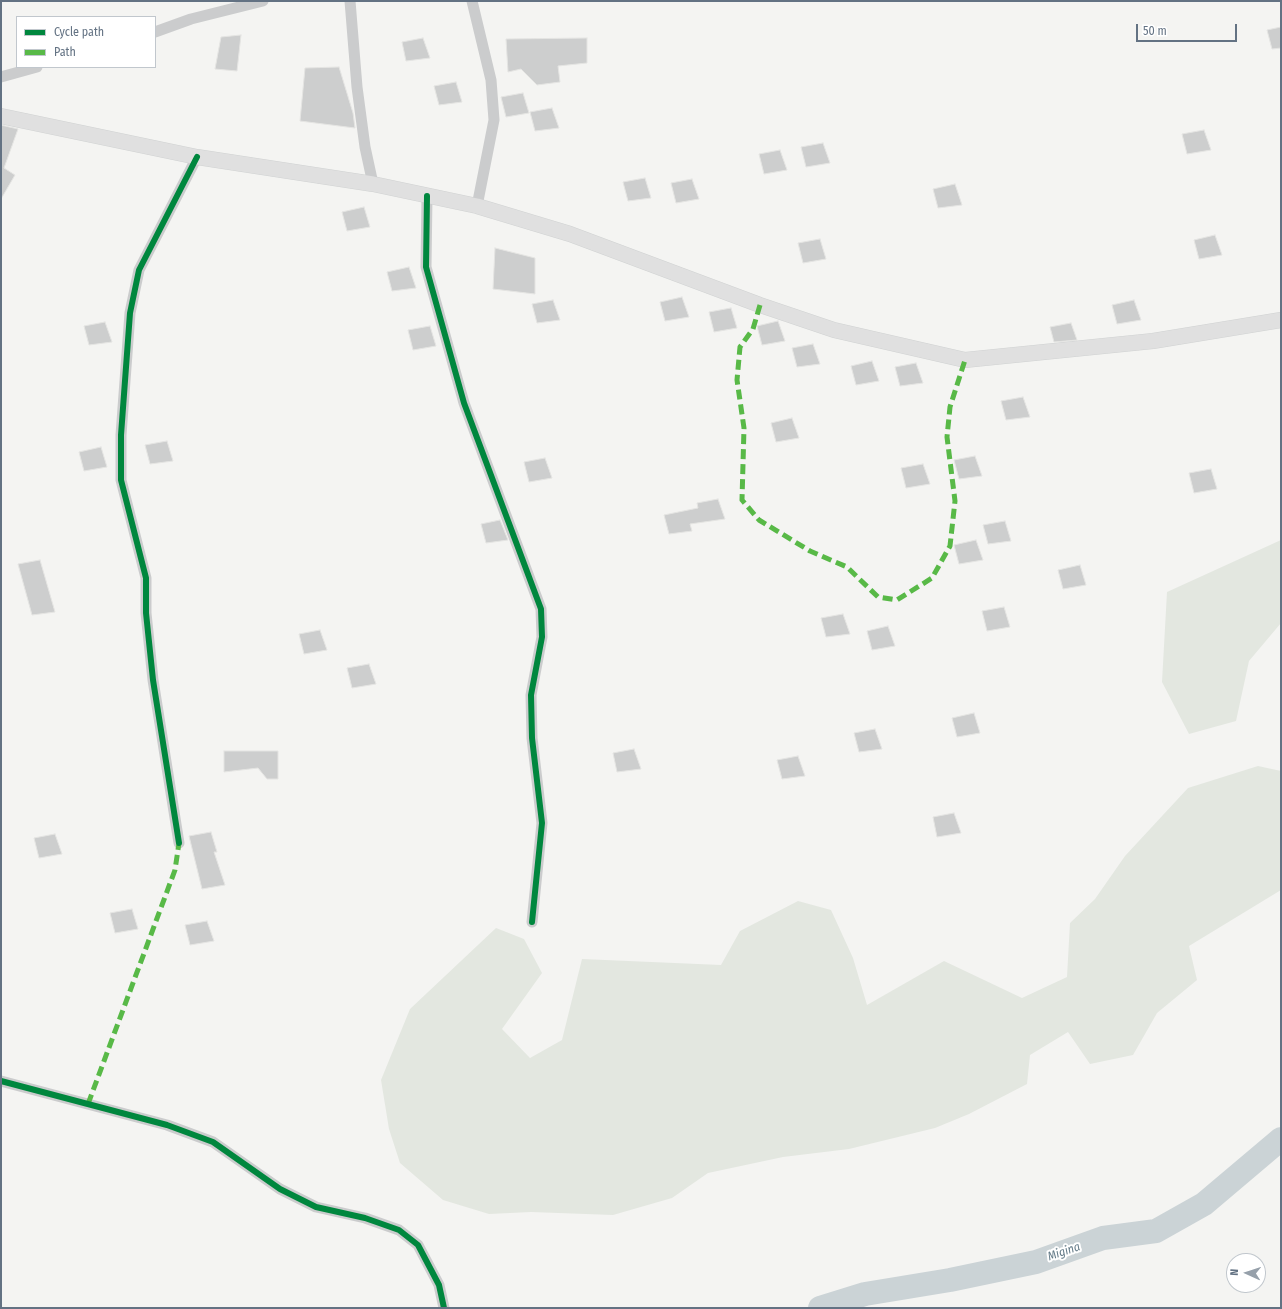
<!DOCTYPE html>
<style>
body{margin:0}
#map{position:relative;width:1282px;height:1309px;overflow:hidden;background:#f4f4f2;font-family:"Fira Sans Condensed",sans-serif}
canvas{display:block}
.frame{position:absolute;inset:0;border:2px solid #637283;pointer-events:none}
.legend{position:absolute;left:16px;top:16px;width:140px;height:52px;box-sizing:border-box;background:#fff;border:1px solid #c1c7cd;margin:0;padding:5px 7px;list-style:none;font-size:12px;color:#637283}
.legend li{display:flex;align-items:center;gap:8px;height:20px}
.legend b{width:20px;border:1px solid #c1c7cd}
.north{position:absolute;left:1226px;top:1253px;width:40px;height:40px;box-sizing:border-box;background:#fff;border:1px solid #c1c7cd;border-radius:50%;rotate:273deg;font-size:11px;font-weight:700;line-height:16px;text-align:center;color:#637283}
.north::after{content:'';display:block;margin:auto;width:14px;height:18px;background:#96a0aa;clip-path:polygon(50% 0,100% 100%,50% 72%,0 100%)}
.scale{position:absolute;left:1136px;top:24px;width:101px;height:18px;box-sizing:border-box;border:2px solid #637283;border-top:0;padding-left:5px;font-size:12px;line-height:14px;white-space:nowrap;color:#637283;-webkit-text-stroke:3px #fff;paint-order:stroke}
</style>
<div id="map">
<canvas width="1282" height="1309"></canvas>
<div class="frame"></div>
<ul class="legend">
<li><b style="height:5px;background:#00873e"></b>Cycle path</li>
<li><b style="height:5px;background:#58b947"></b>Path</li>
</ul>
<div class="north">N</div>
<div class="scale">50 m</div>
</div>
<script>
const c = document.querySelector('canvas').getContext('2d');
c.lineJoin = 'round';
function fillPath(path, color) {
  c.fillStyle = color;
  c.fill(path, 'evenodd');
}
function shape(rows) {
  const path = new Path2D();
  for (const r of rows) {
    path.moveTo(r[0], r[1]);
    for (let i = 2; i < r.length; i += 2) path.lineTo(r[i], r[i + 1]);
  }
  return path;
}
function stroke(path, color, width, dash) {
  c.strokeStyle = color;
  c.lineWidth = width;
  c.lineCap = dash ? 'butt' : 'round';
  c.setLineDash(dash || []);
  c.stroke(path);
}
function drawText(font, color, halo, rows, align = 'center') {
  c.font = font + ' "Fira Sans Condensed",sans-serif';
  c.lineWidth = 4;
  c.setLineDash([]);
  c.textBaseline = 'middle';
  c.strokeStyle = halo;
  c.fillStyle = color;
  for (const [text, x, y, turn = 0] of rows) {
    c.save();
    c.translate(x, y);
    c.rotate((+turn || 0) * Math.PI / 180);
    c.textAlign = isNaN(turn) ? turn : align;
    if (halo) c.strokeText(text, 0, 0);
    c.fillText(text, 0, 0);
    c.restore();
  }
}
const green = shape([
 [1281,540,1281,623,1249,661,1236,721,1189,734,1162,682,1167,592],
 [1258,766,1281,771,1281,890,1189,946,1197,980,1157,1013,1133,1055,1090,1064,1068,1032,1030,1055,1027,1084,969,1114,935,1128,849,1149,783,1157,708,1173,672,1198,613,1215,531,1212,489,1214,443,1200,400,1163,389,1129,381,1080,410,1009,496,928,524,939,542,973,502,1029,530,1058,562,1040,582,959,721,965,740,931,798,901,831,910,853,958,867,1005,944,961,1022,998,1067,977,1070,923,1095,899,1125,856,1188,788]
]);
const river = shape([
 [820,1308,865,1294,950,1280,1036,1262,1103,1238,1156,1231,1204,1204,1281,1139]
]);
const building = shape([
 [1281,27,1281,48,1272,49,1267,30,1281,27],
 [241,35,237,71,215,69,221,37,241,35],
 [423,38,430,58,406,61,402,42,423,38],
 [587,38,587,63,558,66,560,82,537,85,521,69,508,72,506,39,587,38],
 [339,67,353,113,355,128,300,121,305,68,339,67],
 [456,82,462,102,439,105,434,86,456,82],
 [523,93,529,113,506,117,501,97,523,93],
 [552,108,559,128,535,131,530,112,552,108],
 [1,125,18,129,4,168,15,175,1,199,1,125],
 [1204,130,1211,150,1187,154,1182,134,1204,130],
 [823,143,830,163,806,167,801,147,823,143],
 [780,150,787,170,764,174,759,154,780,150],
 [645,178,651,198,628,201,623,182,645,178],
 [692,179,699,199,676,203,671,183,692,179],
 [955,184,962,205,938,208,933,189,955,184],
 [364,207,370,227,347,231,342,212,364,207],
 [1215,235,1222,255,1199,259,1194,240,1215,235],
 [820,239,826,259,803,263,798,243,820,239],
 [495,248,535,258,535,294,493,289,495,248],
 [409,267,416,288,392,291,387,272,409,267],
 [682,297,689,317,665,321,660,302,682,297],
 [553,300,560,320,537,323,532,304,553,300],
 [1134,300,1141,320,1117,324,1112,305,1134,300],
 [731,308,737,328,714,332,709,312,731,308],
 [778,321,785,341,762,345,757,326,778,321],
 [105,322,112,342,89,345,84,326,105,322],
 [1071,323,1077,340,1054,342,1050,327,1071,323],
 [430,326,436,346,413,350,408,330,430,326],
 [813,344,820,364,797,367,792,348,813,344],
 [872,361,879,381,856,385,851,366,872,361],
 [916,363,923,383,900,386,895,367,916,363],
 [1023,397,1030,417,1006,420,1001,401,1023,397],
 [792,418,799,438,776,442,771,423,792,418],
 [167,441,173,461,150,464,145,445,167,441],
 [101,447,107,467,84,471,79,452,101,447],
 [975,456,982,476,959,479,954,460,975,456],
 [545,458,552,478,529,482,524,462,545,458],
 [923,464,930,484,906,488,901,468,923,464],
 [1211,469,1217,489,1194,493,1189,473,1211,469],
 [718,499,725,519,690,524,692,531,669,534,664,515,698,508,697,503,718,499],
 [500,520,508,540,486,543,481,524,500,520],
 [1005,521,1011,541,988,544,983,525,1005,521],
 [976,540,983,560,959,564,954,545,976,540],
 [40,560,55,612,32,615,18,564,40,560],
 [1080,565,1086,585,1063,589,1058,570,1080,565],
 [1004,607,1010,627,987,631,982,611,1004,607],
 [843,614,850,634,826,637,821,618,843,614],
 [888,626,895,646,872,650,867,631,888,626],
 [320,630,327,650,304,654,299,634,320,630],
 [369,664,376,684,352,688,347,668,369,664],
 [974,713,980,733,957,737,952,718,974,713],
 [875,729,882,749,859,752,854,733,875,729],
 [634,749,641,769,617,772,613,753,634,749],
 [224,751,278,751,278,779,267,779,258,768,224,772,224,751],
 [798,756,805,776,782,779,777,760,798,756],
 [954,813,961,833,937,837,933,817,954,813],
 [211,832,217,852,214,852,225,885,202,889,189,836,211,832],
 [55,834,62,854,39,858,34,838,55,834],
 [132,909,138,929,115,933,110,913,132,909],
 [207,921,214,941,190,945,185,925,207,921]
]);
const street = shape([
 [350,1,357,87,365,147,373,184],
 [472,1,491,80,494,120,477,206],
 [155,32,191,19,263,1],
 [1,77,37,67],
 [427,196,426,267,464,403,541,609,542,637,531,695,532,738,542,823,532,922],
 [179,843,153,680,146,613,146,578,121,480,121,435,130,313,139,270,197,157],
 [1,1081,167,1125,213,1142,280,1189,316,1207,365,1218,399,1230,418,1245,439,1285,444,1308]
]);
const secondary = shape([
 [1,116,197,157,373,184,477,206,570,234,760,305,834,330,965,360,1153,341,1281,320]
]);
const quiet = shape([
 [760,305,753,329,740,347,737,380,744,428,742,500,759,520,810,551,847,567,878,597,897,600,932,578,950,546,955,501,947,437,950,407,965,360],
 [88,1104,175,870,179,843]
]);
const cycleway = shape([
 [427,196,426,267,464,403,541,609,542,637,531,695,532,738,542,823,532,922],
 [179,843,153,680,146,613,146,578,121,480,121,435,130,313,139,270,197,157],
 [1,1081,167,1125,213,1142,280,1189,316,1207,365,1218,399,1230,418,1245,439,1285,444,1308]
]);
const waterNames = [
 ["Migina",1064,1252,-19]
];
fillPath(green, '#e3e7e0');
stroke(river, '#cbd3d6', 24);
fillPath(building, '#cdcece');
stroke(building, '#e4e4e2', 1);
stroke(secondary, '#d0d2d2', 16);
stroke(street, '#cbcccd', 11);
stroke(secondary, '#e0e0e0', 15);
stroke(quiet, '#58b947', 5, [10, 5]);
stroke(cycleway, '#00873e', 6);
drawText('italic 12px', '#637a87', '#fff', waterNames);
</script>
